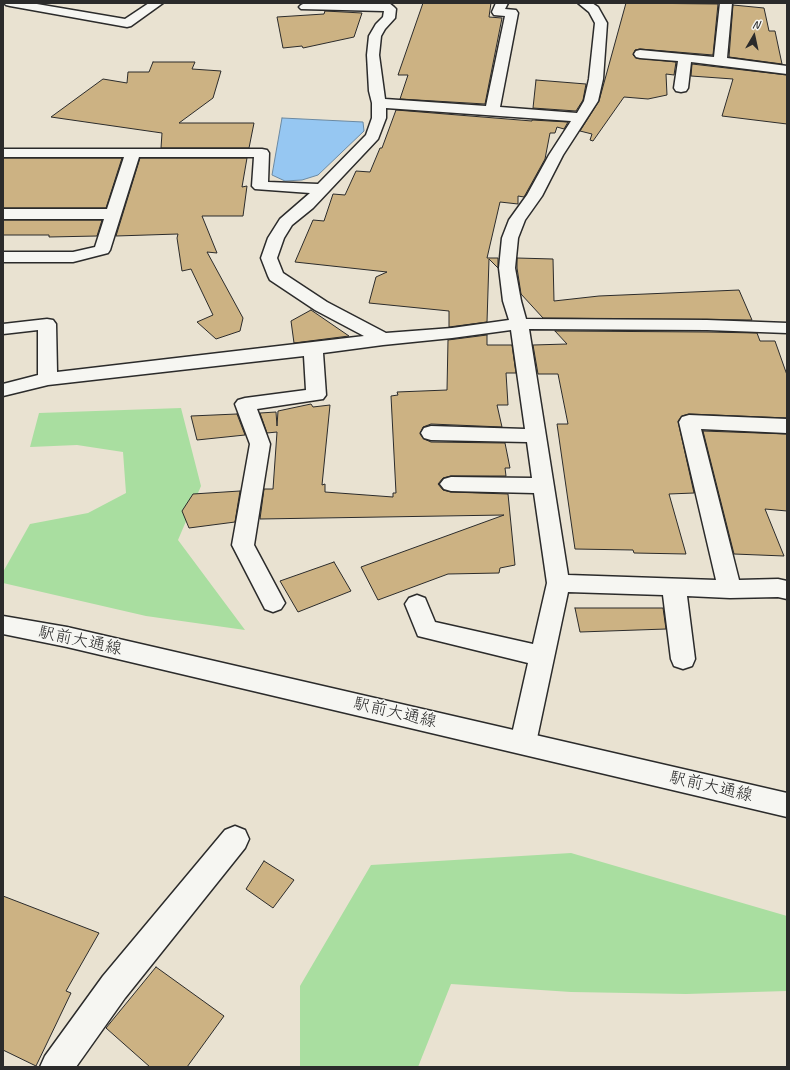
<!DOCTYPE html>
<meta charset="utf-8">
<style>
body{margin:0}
#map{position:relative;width:790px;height:1070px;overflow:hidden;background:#e9e2d1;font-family:Caveat,sans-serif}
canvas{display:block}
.frame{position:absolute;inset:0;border:4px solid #2b2b2b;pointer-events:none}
.north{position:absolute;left:734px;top:16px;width:40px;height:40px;-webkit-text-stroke:3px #f6f6f2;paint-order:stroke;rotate:9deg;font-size:11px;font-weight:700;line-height:16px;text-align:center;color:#2b2b2b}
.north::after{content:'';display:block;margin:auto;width:14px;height:18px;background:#2b2b2b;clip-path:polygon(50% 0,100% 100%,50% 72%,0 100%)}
</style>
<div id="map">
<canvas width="790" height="1070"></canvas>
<div class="frame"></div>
<div class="north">N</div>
</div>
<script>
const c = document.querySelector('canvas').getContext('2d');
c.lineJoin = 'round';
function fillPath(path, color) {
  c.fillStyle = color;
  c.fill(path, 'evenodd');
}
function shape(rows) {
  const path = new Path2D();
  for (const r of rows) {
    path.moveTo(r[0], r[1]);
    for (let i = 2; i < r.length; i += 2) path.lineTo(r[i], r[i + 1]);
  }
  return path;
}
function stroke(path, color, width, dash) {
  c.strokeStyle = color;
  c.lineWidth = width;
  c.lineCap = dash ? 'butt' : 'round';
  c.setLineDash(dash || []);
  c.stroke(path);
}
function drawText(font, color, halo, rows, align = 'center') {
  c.font = font + ' Caveat,"Klee One",sans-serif';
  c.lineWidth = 3;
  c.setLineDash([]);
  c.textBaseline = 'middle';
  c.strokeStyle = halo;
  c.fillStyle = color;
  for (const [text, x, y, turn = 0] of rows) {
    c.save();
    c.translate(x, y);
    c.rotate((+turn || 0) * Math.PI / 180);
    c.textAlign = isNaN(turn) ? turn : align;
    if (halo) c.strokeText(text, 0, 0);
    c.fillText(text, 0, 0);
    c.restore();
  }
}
const green = shape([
 [181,408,201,486,178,540,245,630,146,616,3,583,3,572,30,524,88,513,126,493,123,452,77,445,30,447,39,413],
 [571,853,787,916,787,991,686,994,571,992,451,984,418,1067,300,1067,300,986,371,865]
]);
const water = shape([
 [282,118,363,122,364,131,318,175,302,180,285,181,272,175,282,118]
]);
const building = shape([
 [423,3,491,3,489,17,502,18,485,104,400,99,408,75,398,75,423,3],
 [626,3,718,4,713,55,640,49,635,50,633,55,636,58,676,62,674,75,666,74,667,95,648,99,624,97,593,141,590,140,592,134,580,131,599,101,626,3],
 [733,5,764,8,769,31,775,31,782,64,729,57,733,5],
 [325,11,362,13,354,37,303,48,302,46,283,48,277,17,324,14,325,11],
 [153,62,195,62,192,69,221,71,213,98,179,123,254,123,249,148,161,148,162,133,51,117,103,79,127,83,128,72,149,72,153,62],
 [692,64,787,75,787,124,722,116,733,79,691,76,692,64],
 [536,80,586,84,583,100,576,111,533,108,536,80],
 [396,110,532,121,532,120,568,122,564,129,557,127,555,133,550,133,545,159,524,197,518,196,518,204,500,202,487,258,498,258,498,268,489,259,487,322,449,327,449,311,369,303,376,277,387,272,295,262,313,220,324,221,333,194,345,195,356,171,370,172,380,148,382,148,396,110],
 [3,158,122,158,106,208,3,208,3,158],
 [140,158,247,158,242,187,247,186,243,216,202,216,217,253,207,252,243,318,240,331,216,339,197,322,213,315,191,269,182,271,177,238,178,234,116,236,140,158],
 [3,220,102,220,97,236,49,237,49,235,3,235,3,220],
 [517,258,553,259,554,301,599,296,739,290,752,320,543,318,521,294,517,268,517,258],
 [311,310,349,336,294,343,291,321,311,310],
 [555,331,707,332,757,333,760,341,775,341,787,375,787,418,689,414,682,416,678,421,694,493,669,494,686,554,634,553,633,550,575,549,557,424,568,424,558,374,538,374,533,345,567,344,555,331],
 [487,335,487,345,512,345,516,373,506,373,508,405,497,405,502,427,431,424,423,427,420,434,424,439,431,442,505,443,510,468,505,468,506,476,451,476,443,478,438,484,443,490,451,492,508,494,515,565,500,568,499,573,448,574,378,600,361,567,504,515,260,519,264,489,273,489,277,432,267,433,260,413,276,412,277,426,278,411,311,404,313,407,330,405,322,485,325,484,325,492,393,497,393,493,396,493,391,396,398,395,397,392,447,390,448,340,487,335],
 [237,414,245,435,197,440,191,416,237,414],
 [703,431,787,434,787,511,765,509,784,556,734,554,703,431],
 [240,491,235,522,189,528,182,511,193,494,240,491],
 [334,562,351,591,298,612,280,581,334,562],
 [575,608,663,608,666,629,580,632,575,608],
 [264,861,294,880,273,908,246,889,264,861],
 [3,896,99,933,66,991,71,993,36,1066,3,1050,3,896],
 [156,967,224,1016,187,1067,150,1067,106,1028,156,967]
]);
const minor = shape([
 [4,3,31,3,125,19,149,3,163,3,131,26,127,27,10,6,6,5,4,3],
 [305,3,389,3,394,7,396,9,395,18,385,29,381,36,379,55,385,99,486,106,505,16,494,15,492,12,496,3,508,3,505,9,516,10,518,13,500,107,577,113,584,101,589,79,595,23,589,12,578,3,592,3,598,7,607,23,603,79,598,101,563,155,542,196,525,220,518,238,515,268,521,301,526,319,707,320,787,323,787,333,707,330,529,329,568,575,716,580,679,422,682,417,689,415,787,419,787,433,701,429,739,580,778,579,787,581,787,599,778,597,730,598,687,596,695,659,692,666,683,669,674,666,671,659,663,595,568,592,536,743,532,751,523,754,514,751,510,743,528,663,418,636,405,604,409,598,417,595,425,598,435,622,533,644,547,583,534,493,451,491,444,489,440,484,444,479,451,477,532,478,527,442,431,440,424,438,421,433,424,428,431,426,525,429,511,330,452,338,383,345,323,353,326,395,323,399,257,409,270,444,254,545,285,603,281,609,273,612,265,609,232,545,250,444,235,404,238,400,245,398,306,390,304,356,48,385,3,396,3,384,38,375,38,330,3,334,3,324,47,319,53,320,56,324,57,372,364,336,315,310,270,280,268,276,261,258,268,238,280,219,310,193,255,189,252,186,254,157,139,157,110,250,108,253,73,262,3,262,3,252,73,252,95,247,104,219,3,219,3,209,107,209,124,157,3,157,3,149,262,149,267,150,269,153,268,182,318,184,366,135,372,118,372,103,369,91,367,55,369,36,376,24,383,17,384,11,301,9,299,7,301,5,305,3],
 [386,108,571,121,549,155,527,195,509,220,502,238,499,268,503,301,509,320,452,328,386,333,327,302,283,273,277,258,284,238,292,225,313,208,378,139,386,118,386,108],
 [720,3,732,3,727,58,787,66,787,74,691,62,688,88,686,91,681,92,676,91,674,88,678,61,640,58,636,57,634,54,636,51,640,50,714,57,720,3],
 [235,826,245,830,249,839,245,848,125,998,76,1067,40,1067,45,1056,103,976,225,830,235,826]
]);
const secondary = shape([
 [3,616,67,627,787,793,787,817,67,647,3,634,3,616]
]);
const streetNames = [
 ["駅前大通線",80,641,12],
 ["駅前大通線",395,713,13],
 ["駅前大通線",711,787,13]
];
fillPath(green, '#a9dea0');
fillPath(water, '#96c7f2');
stroke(water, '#6b89a2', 1);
fillPath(building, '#ccb283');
stroke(building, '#2b2b2b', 1);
stroke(minor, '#2b2b2b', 3);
stroke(secondary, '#2b2b2b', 3);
fillPath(minor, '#f6f6f2');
fillPath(secondary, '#f6f6f2');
drawText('17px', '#2b2b2b', '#f6f6f2', streetNames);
</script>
